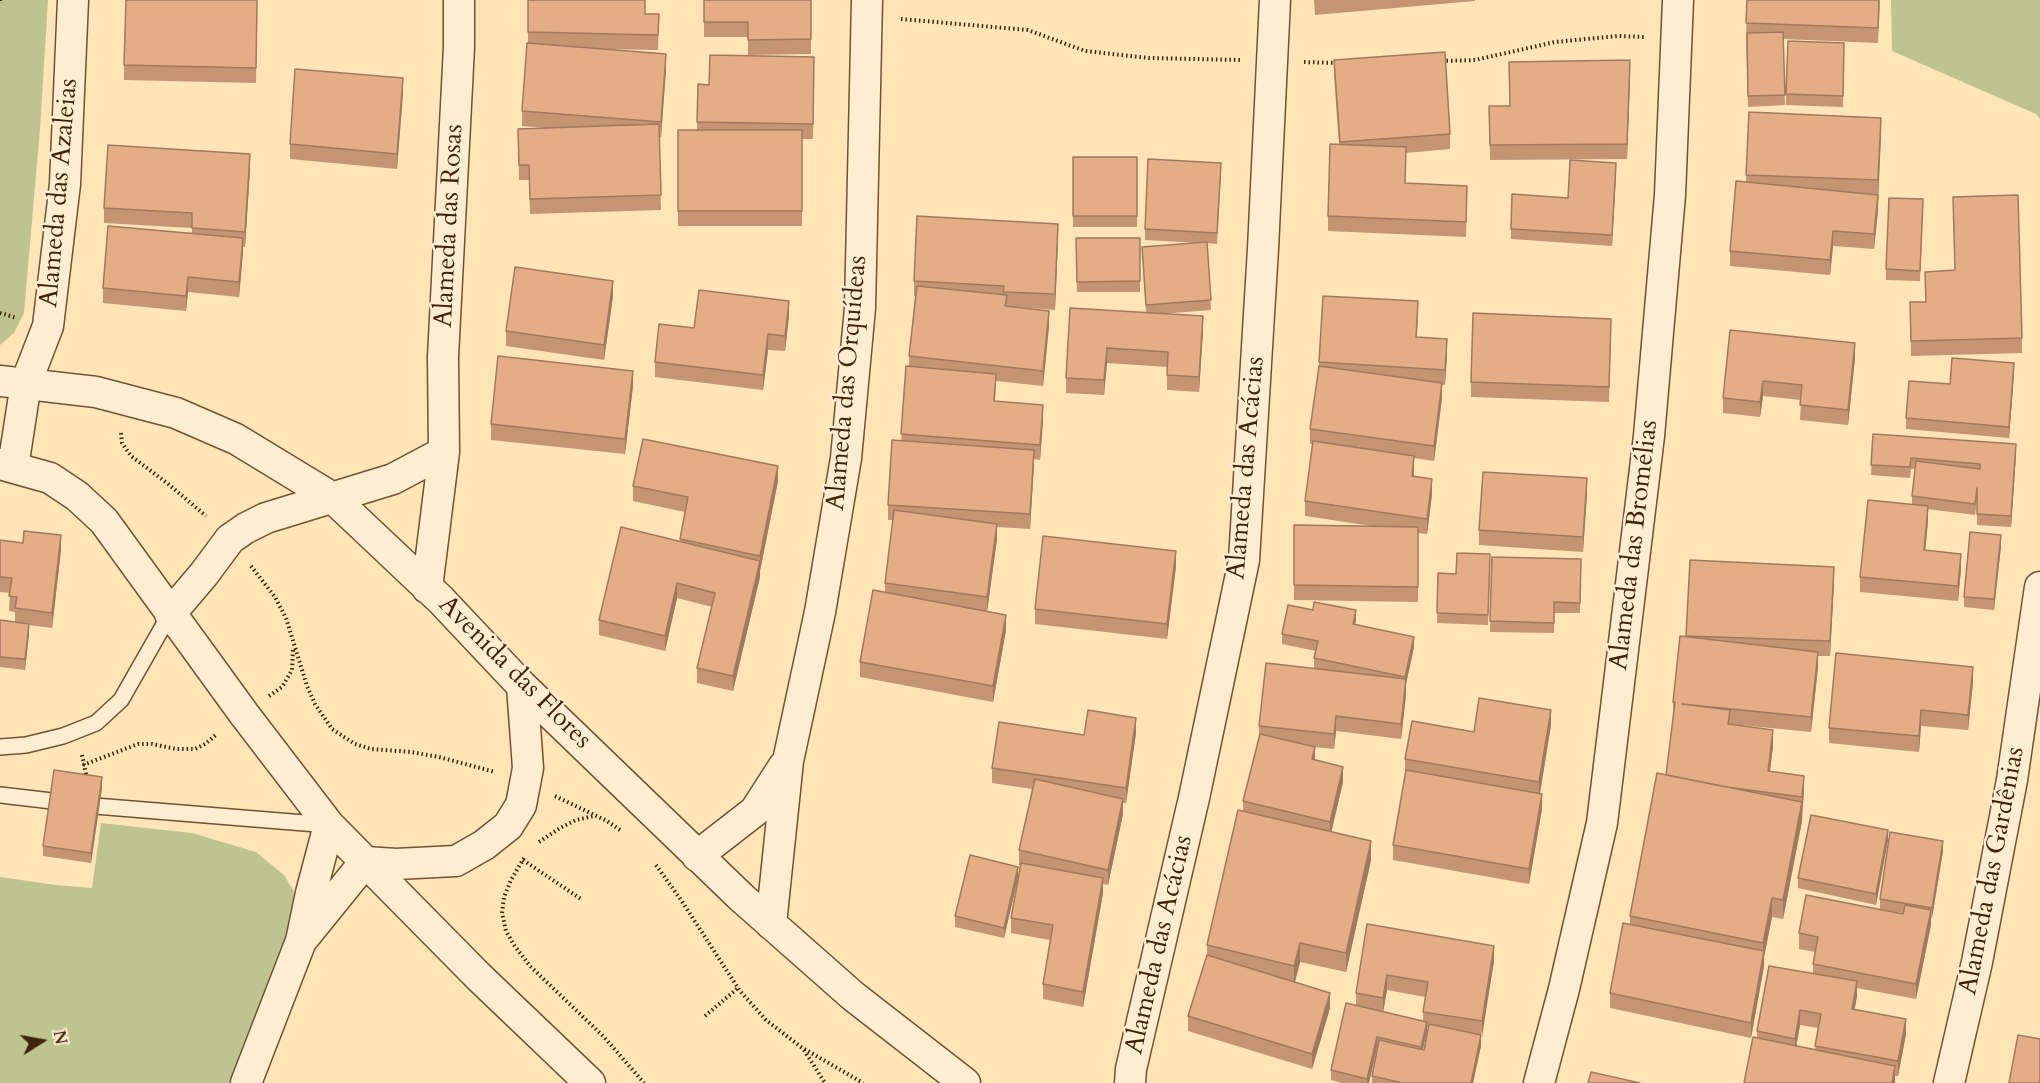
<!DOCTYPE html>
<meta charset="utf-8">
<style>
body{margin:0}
#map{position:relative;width:2040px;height:1083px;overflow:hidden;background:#fee4b7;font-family:Cardo,serif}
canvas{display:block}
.north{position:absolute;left:12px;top:1011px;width:60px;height:60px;-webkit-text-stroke:4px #feedd0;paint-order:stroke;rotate:79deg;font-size:16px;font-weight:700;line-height:24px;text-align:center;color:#40230a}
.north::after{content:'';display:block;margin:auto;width:21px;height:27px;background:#40230a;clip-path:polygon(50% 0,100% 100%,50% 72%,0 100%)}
</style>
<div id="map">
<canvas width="2040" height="1083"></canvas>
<div class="north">N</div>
</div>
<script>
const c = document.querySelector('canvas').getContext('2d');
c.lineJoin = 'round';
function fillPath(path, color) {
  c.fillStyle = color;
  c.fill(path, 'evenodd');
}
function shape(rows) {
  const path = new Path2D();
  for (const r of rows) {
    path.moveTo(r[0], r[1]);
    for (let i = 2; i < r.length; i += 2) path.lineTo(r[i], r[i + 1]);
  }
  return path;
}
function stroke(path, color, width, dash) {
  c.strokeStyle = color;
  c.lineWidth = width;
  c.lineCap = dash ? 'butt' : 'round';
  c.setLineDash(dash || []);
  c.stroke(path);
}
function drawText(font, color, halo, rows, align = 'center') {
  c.font = font + ' Cardo,serif';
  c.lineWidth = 5;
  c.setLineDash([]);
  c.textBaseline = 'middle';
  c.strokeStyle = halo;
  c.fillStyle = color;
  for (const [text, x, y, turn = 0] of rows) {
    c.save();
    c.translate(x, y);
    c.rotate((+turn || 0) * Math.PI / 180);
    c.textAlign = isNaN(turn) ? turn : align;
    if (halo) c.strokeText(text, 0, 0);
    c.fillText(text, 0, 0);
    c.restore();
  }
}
const green = shape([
 [0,0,48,0,40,129,24,313,14,333,0,345],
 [1891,0,2040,0,2040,119,2036,114,1892,51],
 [101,823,192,833,256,852,284,875,296,895,300,917,233,1083,0,1083,0,877,56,885,92,888]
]);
const path = shape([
 [0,1,0,0],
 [901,19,1028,30,1085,51,1149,58,1240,60],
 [1442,61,1475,60,1555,42,1618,36,1645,37],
 [1304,62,1338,63],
 [0,313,17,318],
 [121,433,122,443,131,456,167,483,206,516],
 [251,566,275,597,286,618,307,686,315,704,332,729,355,744,371,749,411,752,439,757,495,772],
 [269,696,282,687,292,670,293,650],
 [82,755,87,779],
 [83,765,138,744,152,744,176,749,195,749,205,744,217,734],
 [555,796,607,821,620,830],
 [539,842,560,828,576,820,594,816],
 [524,858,511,880,504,897,502,913,506,931,514,945,530,966,604,1037,644,1083],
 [523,860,581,899],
 [656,865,681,900,740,991,766,1020,801,1047,863,1083],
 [705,1016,738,988],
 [804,1050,825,1083]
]);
const lane = shape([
 [0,747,26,745,63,736,96,723,121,700,170,614],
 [0,795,95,806,329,825]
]);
const street = shape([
 [0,381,96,392,176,413,236,439,333,498,441,600,522,686,742,898,853,996,965,1083],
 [0,464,50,478,77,496,104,521,244,714,329,825,479,977,590,1083],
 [13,467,26,383,48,326,65,184,73,0],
 [427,588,444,452,443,357,459,47,459,0],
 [170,614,204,574,230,539,246,528,266,518,393,479,444,452],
 [697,856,755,811,784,766],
 [771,924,788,761,820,612,846,458,860,308,867,0],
 [301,941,365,862,396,864,456,861,484,845,508,826,521,805,528,768,522,686],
 [246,1083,301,941,311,893,329,825],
 [1130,1083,1131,1069,1194,798,1244,560,1263,249,1275,0],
 [1539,1083,1564,989,1602,823,1649,436,1670,195,1678,0],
 [1949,1083,1977,962,2012,780,2040,587]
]);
const wall = shape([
 [257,0,256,83,124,80,124,65],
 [528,0,645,14,659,14,658,50,598,49,666,69,661,137,659,137,661,210,530,214,529,180,519,180,518,129,546,128,522,126,522,111,528,43],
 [704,0,811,0,811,54,748,55,748,37,704,37],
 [1314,0,1475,0,1475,1,1315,15],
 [1747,0,1880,0,1878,43,1783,39,1785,105,1748,107,1746,38],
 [1844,43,1843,107,1786,105,1786,94],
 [814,57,813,139,802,139,802,226,678,226,678,130,697,130,698,84,709,85],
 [1334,60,1450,134,1450,149,1406,153,1405,183,1467,201,1466,237,1328,231,1328,216,1339,145,1334,75],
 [1630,75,1627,159,1490,160,1489,106,1510,106],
 [403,93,397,169,290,159,290,144],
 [1749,112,1881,133,1878,210,1874,249,1833,246,1830,275,1730,266,1730,251,1746,182],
 [1073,157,1137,157,1137,227,1073,227],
 [250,169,245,247,243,247,239,297,188,292,186,311,103,303,103,288,192,233,192,228,104,223,104,208],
 [1221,173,1217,244,1207,243,1211,310,1161,314,1203,331,1199,392,1167,390,1167,367,1107,363,1104,395,1066,393,1066,378,1146,313,1142,247,1200,243,1145,240,1145,229],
 [1616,173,1612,246,1511,239,1511,229],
 [1923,209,1920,281,1886,280,1886,269],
 [1076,238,1140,238,1140,292,1077,292],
 [1058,239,1055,310,1016,307,1049,326,1043,386,996,381,995,401,1043,420,1040,460,1034,459,1030,529,997,527,997,539,987,611,1006,630,993,702,860,677,860,662,885,592,885,583,893,520,888,520,888,505,901,441,909,367,909,356,915,296,914,296,914,281],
 [1925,272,2022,338,2022,353,1911,356,1910,302,1926,302],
 [613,296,604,360,506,346,506,331],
 [1323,296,1418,316,1417,337,1447,354,1445,385,1442,385,1442,398,1434,461,1414,458,1414,477,1432,494,1427,534,1418,533,1418,602,1294,600,1294,525,1372,526,1305,516,1305,501,1313,444,1310,444,1310,429,1319,366],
 [789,316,785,351,768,350,763,390,655,377,655,362,694,328],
 [1730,330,1855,358,1848,425,1800,420,1801,400,1763,396,1760,417,1723,413,1723,398],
 [1611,334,1609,402,1471,397,1471,382],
 [2014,374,2009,438,1906,429,1906,418,1950,384],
 [633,386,625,454,491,440,491,424],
 [1873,434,2016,454,2011,527,1977,525,1977,501,1975,515,1928,509,1928,521,1925,550,1961,569,1958,601,1860,592,1860,577,1912,504,1912,496,1915,469,1911,469,1910,478,1871,475],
 [778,481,760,571,760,577,733,691,697,683,697,668,712,607,677,598,665,651,599,635,599,620,680,542,685,512,633,501,633,486],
 [1587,493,1583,552,1479,545,1479,530],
 [0,540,61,550,52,628,29,625,29,634,25,670,0,667,0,620,15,622,15,612,9,611,10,593,0,592],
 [2001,546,1994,610,1964,607,1964,597],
 [1490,554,1488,625,1437,623,1438,573,1456,574],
 [1492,557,1581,559,1580,613,1554,613,1554,633,1490,632],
 [1690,560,1834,582,1830,656,1818,656,1818,667,1811,732,1730,724,1773,746,1770,771,1804,791,1802,821,1783,919,1772,917,1764,957,1764,966,1751,1038,1610,1008,1610,993,1630,925,1630,916,1666,775,1673,717,1673,702,1686,637],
 [1176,566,1167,639,1035,624,1035,609],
 [1356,620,1355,624,1414,647,1406,684,1406,695,1401,739,1336,731,1334,749,1315,747,1315,760,1343,782,1331,832,1371,860,1346,972,1300,962,1295,982,1330,1008,1312,1069,1188,1031,1188,1016,1207,955,1207,945,1243,811,1243,801,1259,738,1259,726,1321,669,1314,668,1314,658,1316,651,1282,644,1282,634],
 [1973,682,1968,730,1921,726,1919,752,1829,743,1829,728],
 [1551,725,1540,794,1542,809,1529,884,1393,860,1393,845,1405,774,1405,759,1474,732],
 [1136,733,1126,803,1123,803,1123,814,1108,885,1103,884,1103,893,1083,1007,1043,999,1043,984,1050,940,1011,933,1011,918,1018,878,1004,938,955,927,955,916,1018,877,1020,865,1019,865,1019,850,1032,789,992,783,992,768,1084,735],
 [102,788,91,863,43,856,43,846],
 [1888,830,1876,905,1798,888,1798,878],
 [1943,851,1932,918,1931,918,1931,925,1916,999,1857,988,1857,996,1854,1010,1906,1034,1898,1076,1895,1076,1895,1083,1744,1083,1757,1038,1757,1031,1813,973,1813,964,1815,952,1799,949,1799,933,1903,914,1903,913,1880,910,1880,899],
 [1800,1025,1818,1028,1815,1050,1796,1046],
 [1367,924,1494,961,1481,1036,1481,1046,1473,1083,1372,1083,1372,1076,1378,1047,1377,1047,1369,1083,1342,1083,1331,1080,1331,1070,1356,1005,1356,993],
 [1387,990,1425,997,1423,1012,1423,1021,1383,1012],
 [1427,1027,1429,1028,1424,1050,1422,1050,1427,1032]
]);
const shadedWall = shape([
 [666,54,666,69,661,137,661,122],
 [1630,60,1630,75,1627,159,1627,144],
 [403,78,403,93,397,169,397,154],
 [1881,118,1881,133,1878,196,1878,180],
 [250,154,250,169,245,247,245,232],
 [1616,163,1616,173,1612,246,1612,235],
 [1878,195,1878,210,1874,249,1874,234],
 [1058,224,1058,239,1055,310,1055,294],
 [1833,231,1833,246,1830,275,1830,260],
 [243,238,243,253,239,297,239,282],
 [188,277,188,292,186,311,186,296],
 [613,281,613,296,604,360,604,345],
 [789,301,789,316,785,351,785,336],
 [1049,311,1049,326,1043,386,1043,371],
 [1203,316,1203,331,1199,392,1199,377],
 [768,334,768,350,763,390,763,375],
 [1447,339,1447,354,1445,385,1445,370],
 [1855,343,1855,358,1848,425,1848,410],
 [1107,348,1107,363,1104,395,1104,380],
 [2014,363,2014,374,2009,438,2009,427],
 [633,371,633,386,625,454,625,439],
 [1763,381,1763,396,1760,417,1760,402],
 [1442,383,1442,398,1434,461,1434,446],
 [1043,405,1043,420,1040,460,1040,445],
 [2016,444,2016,454,2011,527,2011,516],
 [1034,450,1034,465,1030,529,1030,514],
 [1414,456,1414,472,1412,491,1412,476],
 [778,466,778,481,760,571,760,556],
 [1587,478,1587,493,1583,552,1583,537],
 [1432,479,1432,494,1427,534,1427,519],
 [1928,506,1928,521,1924,565,1924,550],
 [997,524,997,539,987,612,987,597],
 [61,535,61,550,52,628,52,613],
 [2001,535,2001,546,1994,610,1994,599],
 [1176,551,1176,566,1167,639,1167,624],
 [1961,554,1961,569,1958,601,1958,586],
 [760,561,760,577,733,691,733,676],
 [1834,567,1834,582,1830,656,1830,641],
 [677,583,677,598,665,651,665,636],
 [1356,610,1356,620,1353,634,1353,624],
 [1006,615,1006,630,993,702,993,686],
 [29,624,29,634,25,670,25,659],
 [1414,637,1414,647,1406,684,1406,695,1401,739,1401,724,1405,686,1405,677],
 [1818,652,1818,667,1811,732,1811,717],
 [1973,667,1973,682,1968,730,1968,715],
 [1551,710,1551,725,1539,798,1539,782],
 [1921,710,1921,726,1919,752,1919,736],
 [1336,716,1336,731,1334,749,1334,734],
 [1136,718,1136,733,1126,803,1126,788],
 [1773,730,1773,746,1768,786,1768,771],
 [1315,747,1315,762,1312,759],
 [1343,767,1343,782,1330,838,1330,822],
 [1804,776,1804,791,1802,812,1802,797],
 [102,777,102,788,91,863,91,853],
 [1542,794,1542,809,1529,884,1529,869],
 [1123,799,1123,814,1108,885,1108,870],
 [1802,802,1802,821,1783,919,1783,900],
 [1888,830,1888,841,1876,905,1876,894],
 [1371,841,1371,860,1346,972,1346,953],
 [1943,841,1943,851,1932,918,1932,908],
 [1018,867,1018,877,1004,938,1004,928],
 [1103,878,1103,893,1083,1007,1083,992],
 [1772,898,1772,917,1764,957,1764,966,1751,1038,1751,1023,1763,956,1763,943],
 [1931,910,1931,925,1916,999,1916,984],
 [1300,943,1300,962,1294,985,1294,966],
 [1494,946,1494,961,1482,1037,1482,1021],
 [1387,975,1387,990,1383,1013,1383,998],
 [1857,981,1857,996,1852,1025,1852,1009],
 [1330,993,1330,1008,1312,1069,1312,1054],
 [1800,1010,1800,1025,1795,1054,1795,1039],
 [1906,1019,1906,1034,1898,1076,1898,1061],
 [1427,1022,1427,1032,1421,1057,1421,1047],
 [1481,1035,1481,1046,1473,1083,1471,1083],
 [1377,1037,1377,1047,1369,1083,1367,1083,1367,1079],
 [1895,1066,1895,1083,1892,1083]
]);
const building = shape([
 [126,0,257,0,256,68,124,65,126,0],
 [528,0,645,0,645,14,659,14,658,35,528,32,528,0],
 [704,0,811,0,811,39,748,40,748,22,704,22,704,0],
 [1747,0,1879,0,1878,28,1746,23,1747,0],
 [1783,32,1785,95,1748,96,1747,33,1783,32],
 [1788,41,1844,43,1843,96,1786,94,1788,41],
 [527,43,666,54,661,122,522,111,527,43],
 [1445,52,1450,134,1340,142,1334,60,1445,52],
 [710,55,814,57,813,124,697,122,698,84,709,85,710,55],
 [1630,60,1627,144,1490,145,1489,106,1510,106,1509,62,1630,60],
 [295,69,403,78,397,154,290,144,295,69],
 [1749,112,1881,118,1878,180,1746,175,1749,112],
 [659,124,661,195,530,199,529,165,519,165,518,129,659,124],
 [678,130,802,130,802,211,678,211,678,130],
 [1330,144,1406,147,1405,183,1467,186,1466,222,1328,216,1330,144],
 [108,145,250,154,245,232,192,228,192,213,104,208,108,145],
 [1073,157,1137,157,1137,216,1073,216,1073,157],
 [1148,159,1221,163,1217,233,1145,229,1148,159],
 [1570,160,1616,163,1612,235,1511,229,1512,194,1568,198,1570,160],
 [1736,181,1878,195,1874,234,1833,231,1830,260,1730,251,1736,181],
 [2018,195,2022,338,1911,341,1910,302,1926,302,1925,272,1955,270,1953,197,2018,195],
 [1889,198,1923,199,1920,271,1886,269,1889,198],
 [917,216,1058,224,1055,294,1003,292,1004,286,914,281,917,216],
 [108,226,243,238,239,282,188,277,186,296,103,288,108,226],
 [1076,238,1140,238,1140,281,1077,282,1076,238],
 [1207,242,1211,300,1146,305,1142,247,1207,242],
 [515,267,613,281,604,345,506,331,515,267],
 [917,286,1007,295,1005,306,1049,311,1043,371,909,356,917,286],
 [699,290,789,301,785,336,768,334,763,375,655,362,659,324,694,328,699,290],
 [1323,296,1418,301,1416,337,1447,339,1445,370,1319,362,1323,296],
 [1070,308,1203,316,1199,377,1167,375,1168,352,1107,348,1104,380,1066,378,1070,308],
 [1473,313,1611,319,1609,387,1471,382,1473,313],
 [1730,330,1855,343,1848,410,1800,405,1802,385,1763,381,1760,402,1723,398,1730,330],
 [498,356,633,371,625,439,491,424,498,356],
 [1952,358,2014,363,2009,427,1906,418,1909,381,1950,384,1952,358],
 [906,366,996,374,994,401,1043,405,1040,445,901,434,906,366],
 [1319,366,1442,383,1434,446,1310,429,1319,366],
 [1873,434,2016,444,2011,516,1977,514,1977,488,1975,504,1912,496,1916,461,1980,469,1980,464,1911,458,1910,467,1871,465,1873,434],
 [643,439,778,466,760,556,680,539,688,497,633,486,643,439],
 [892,440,1034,450,1030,514,888,505,892,440],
 [1313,441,1414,456,1412,476,1432,479,1427,519,1305,501,1313,441],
 [1483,472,1587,478,1583,537,1479,530,1483,472],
 [1868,500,1928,506,1924,550,1961,554,1958,586,1860,577,1868,500],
 [894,510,997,524,987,597,885,583,894,510],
 [1294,525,1418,527,1418,587,1294,585,1294,525],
 [621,527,760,561,733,676,697,668,715,593,677,583,665,636,599,620,621,527],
 [24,531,61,535,52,613,15,608,17,597,9,596,12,578,0,577,0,540,23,543,24,531],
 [1970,532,2001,535,1994,599,1964,597,1970,532],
 [1043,536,1176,551,1167,624,1035,609,1043,536],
 [1457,553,1490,554,1488,615,1437,613,1438,573,1456,574,1457,553],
 [1492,557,1581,559,1580,603,1554,602,1554,623,1490,621,1492,557],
 [1690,560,1834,567,1830,641,1686,636,1690,560],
 [873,590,1006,615,993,686,860,662,873,590],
 [1314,602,1356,610,1353,624,1414,637,1405,677,1314,658,1318,641,1282,634,1288,605,1313,610,1314,602],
 [0,620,29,624,25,659,0,657,0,620],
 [1680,636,1818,652,1811,717,1682,704,1730,710,1728,724,1773,730,1768,771,1804,776,1802,797,1726,787,1666,775,1675,702,1673,702,1680,636],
 [1836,653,1973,667,1968,715,1921,710,1919,736,1829,728,1836,653],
 [1266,663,1406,679,1401,724,1336,716,1334,734,1259,726,1266,663],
 [1479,698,1551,710,1539,782,1405,759,1412,721,1474,732,1479,698],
 [1088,710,1136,718,1126,788,992,768,999,722,1084,735,1088,710],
 [1260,734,1315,747,1312,759,1343,767,1330,822,1243,801,1260,734],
 [54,770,102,777,91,853,43,846,54,770],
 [1406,770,1542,794,1529,869,1393,845,1406,770],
 [1657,773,1802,802,1783,900,1772,898,1763,943,1630,916,1657,773],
 [1035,779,1123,799,1108,870,1019,850,1035,779],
 [1238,810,1371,841,1346,953,1300,943,1294,966,1207,945,1238,810],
 [1811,815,1888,830,1876,894,1798,878,1811,815],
 [1890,832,1943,841,1932,908,1880,899,1890,832],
 [970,855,1018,867,1004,928,955,916,970,855],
 [1021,863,1103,878,1083,992,1043,984,1053,925,1011,918,1021,863],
 [1806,895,1903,914,1905,905,1931,910,1916,984,1813,964,1818,937,1799,933,1806,895],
 [1623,923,1764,951,1751,1023,1610,993,1623,923],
 [1367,924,1494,946,1482,1021,1423,1012,1428,982,1387,975,1383,998,1356,993,1367,924],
 [1207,955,1330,993,1312,1054,1188,1016,1207,955],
 [1769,966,1857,981,1852,1009,1906,1019,1898,1061,1815,1046,1821,1014,1800,1010,1795,1039,1757,1031,1769,966],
 [1346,1003,1427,1022,1421,1047,1377,1037,1367,1079,1331,1070,1346,1003],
 [1429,1024,1481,1035,1471,1083,1403,1083,1372,1076,1379,1040,1424,1050,1429,1024],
 [2018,1035,2040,1039,2040,1083,2009,1083,2018,1035],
 [1753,1037,1895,1066,1892,1083,1744,1083,1753,1037],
 [1591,1072,1640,1083,1588,1083,1591,1072]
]);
const streetNames = [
 ["Alameda das Azaleias",60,193,-85],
 ["Alameda das Rosas",450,226,-87],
 ["Alameda das Orquídeas",848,383,-85],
 ["Alameda das Acácias",1247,468,-85],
 ["Alameda das Bromélias",1635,545,-83],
 ["Avenida das Flores",514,673,45],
 ["Alameda das Gardênias",1993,871,-79],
 ["Alameda das Acácias",1160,945,-77]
];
fillPath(green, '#bec48f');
stroke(lane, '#705335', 18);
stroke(street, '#705335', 33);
stroke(path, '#40230a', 4, [1.5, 3]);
stroke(lane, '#feedd0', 15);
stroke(street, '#feedd0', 30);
fillPath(wall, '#c59573');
fillPath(shadedWall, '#a0795e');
fillPath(building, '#e5ad86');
stroke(building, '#a0795e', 1.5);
drawText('26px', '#40230a', '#feedd0', streetNames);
</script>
